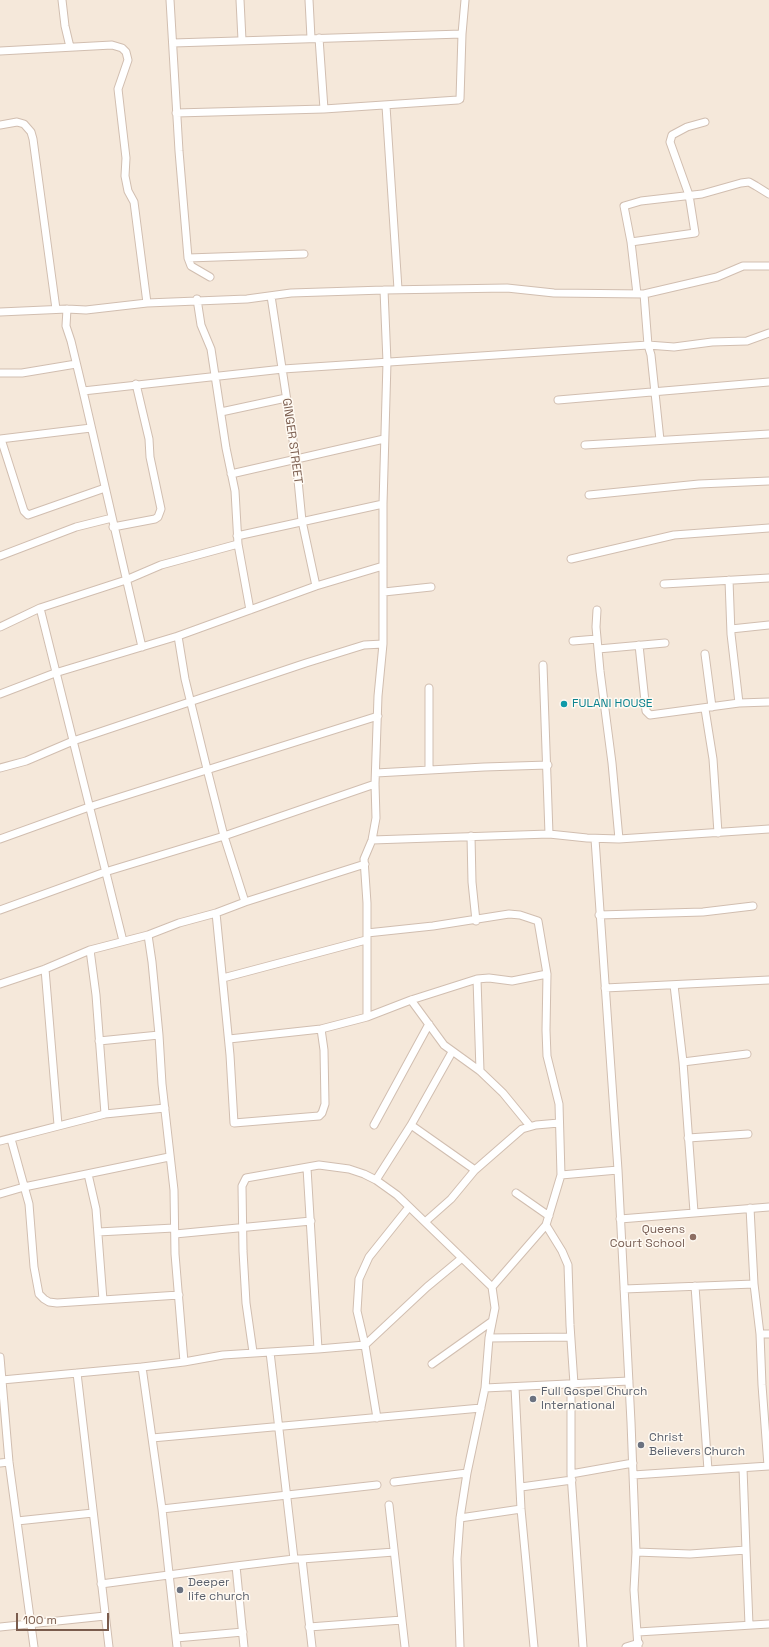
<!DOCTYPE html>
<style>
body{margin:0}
#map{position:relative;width:769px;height:1647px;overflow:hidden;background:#fdf6ec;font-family:"Space Grotesk",sans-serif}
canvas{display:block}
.scale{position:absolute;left:16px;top:1613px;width:93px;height:18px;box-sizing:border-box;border:2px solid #7a5c4d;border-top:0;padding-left:5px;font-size:12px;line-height:14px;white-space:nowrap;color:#7a5c4d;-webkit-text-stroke:3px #fffaf3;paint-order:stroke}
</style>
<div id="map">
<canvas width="769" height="1647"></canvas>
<div class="scale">100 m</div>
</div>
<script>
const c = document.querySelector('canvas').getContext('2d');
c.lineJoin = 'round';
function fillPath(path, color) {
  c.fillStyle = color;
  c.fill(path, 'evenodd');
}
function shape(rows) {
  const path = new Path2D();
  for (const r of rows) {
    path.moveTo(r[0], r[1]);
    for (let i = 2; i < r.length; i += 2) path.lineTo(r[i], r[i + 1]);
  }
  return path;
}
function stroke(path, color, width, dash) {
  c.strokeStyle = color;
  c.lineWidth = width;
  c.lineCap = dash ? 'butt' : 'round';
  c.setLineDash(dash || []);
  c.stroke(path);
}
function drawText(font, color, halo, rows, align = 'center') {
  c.font = font + ' "Space Grotesk",sans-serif';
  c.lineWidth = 3;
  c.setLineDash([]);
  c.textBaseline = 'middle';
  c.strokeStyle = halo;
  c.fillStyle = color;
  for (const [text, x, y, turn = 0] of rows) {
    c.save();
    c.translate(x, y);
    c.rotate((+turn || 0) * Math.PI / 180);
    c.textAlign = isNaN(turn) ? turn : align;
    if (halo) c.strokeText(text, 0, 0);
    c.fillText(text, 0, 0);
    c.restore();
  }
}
const residential = shape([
 [0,0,769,0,769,1647,0,1647]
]);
const minor = shape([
 [62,0,65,26,70,47],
 [170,0,179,151,188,258,191,266,210,277],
 [240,0,242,40],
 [309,0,311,38],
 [319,38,324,109],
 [173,43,462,34,465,0],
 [0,51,112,45,122,48,126,52,128,60,118,89,126,158,125,176,128,191,134,202,147,303],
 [386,106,398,289],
 [176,113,324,109,458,100,460,99,462,34],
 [0,125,17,122,24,124,31,132,33,139,56,309],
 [631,242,695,233,689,195,670,142,672,135,687,127,705,122],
 [188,258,304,254],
 [637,294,631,242,624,206,641,201,702,194,741,183,749,182,756,186,769,194],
 [644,294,648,345,651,355,660,440],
 [271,296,296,460,302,521,316,586],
 [197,299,201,325,211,349,226,448,235,491,238,544,250,610],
 [67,309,66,326,71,341,83,391,142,647],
 [0,312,67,309,86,310,147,303,247,299,291,293,384,290,507,288,554,293,644,294,717,277,743,266,769,266],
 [0,373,22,373,76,364],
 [83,391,283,369,648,345,674,347,712,342,747,341,769,333],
 [558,400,769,382],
 [221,412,286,398],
 [0,439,91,428],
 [1,439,24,511,28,515,105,488],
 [585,445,769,434],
 [231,474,384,439],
 [589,495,699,484,769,481],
 [113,527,155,519,158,517,161,509,150,457,149,439,136,384],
 [237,536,383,504],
 [0,556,76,527,112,518],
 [571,559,674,535,769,528],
 [729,580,731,634,739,703],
 [664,584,769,578],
 [384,592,431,587],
 [40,608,123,941],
 [597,610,596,627,600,671,612,763,619,839],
 [0,627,40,608,126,580,161,565,238,544],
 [731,629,769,625],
 [178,636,185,679,207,769,224,836,245,902],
 [573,641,597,639],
 [639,645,646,711,650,715,739,703,769,702],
 [598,649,665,643],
 [705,654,712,707],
 [543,665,549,834],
 [0,694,55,673,178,636,316,586,383,566],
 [705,709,713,759,718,833],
 [0,768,26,761,73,741,306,663,364,645,383,644],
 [429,769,429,688],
 [376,773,484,767,548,765],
 [471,836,472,882,476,921],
 [0,839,89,807,378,716],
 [595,839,618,1170,631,1422,636,1552,634,1590,638,1647],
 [372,840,549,834,587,838,619,839,769,829],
 [0,910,105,872,224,836,375,784],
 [216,913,230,1055,234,1123,319,1116,322,1113,325,1104,324,1050,321,1029],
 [599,915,703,912,753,906],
 [367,933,433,926,509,914,520,915,538,921,547,974,546,1030,547,1056,559,1104,561,1175,546,1225,492,1287],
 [148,935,152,962,159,1035,162,1084,174,1190,175,1254,184,1362],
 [90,950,96,995,105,1114],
 [45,969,58,1125],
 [223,978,366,940],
 [477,979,480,1071],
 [0,984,45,969,90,950,148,935,179,923,216,913,245,902,365,864],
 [674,985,683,1062,694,1212],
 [605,988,769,980],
 [411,1000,444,1045,480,1071,503,1093,530,1126],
 [367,1017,367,903,364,859,372,840,376,818,375,784,378,696,383,644,383,504,387,362,384,290],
 [229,1039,321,1029,367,1017,411,1000,477,979,489,978,512,981,547,974],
 [99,1041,159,1035],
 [683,1062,747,1054],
 [374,1125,429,1024],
 [411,1125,475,1170],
 [688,1138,748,1134],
 [11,1139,29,1204,34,1267,39,1294,44,1299,49,1302,57,1303,179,1295],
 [0,1141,105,1114,165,1108],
 [88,1174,96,1209,103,1300],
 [561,1175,618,1170],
 [376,1180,411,1125,452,1052],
 [516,1193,549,1216],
 [0,1194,24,1187,169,1157],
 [409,1207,369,1257,359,1279,357,1311,365,1345,427,1287,462,1258],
 [750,1208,754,1284,760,1334,762,1385,768,1466],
 [620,1219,769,1207],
 [425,1222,451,1199,475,1170,522,1129,536,1125,559,1123],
 [546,1225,562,1251,568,1265,570,1325,574,1384],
 [98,1232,174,1228],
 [175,1234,311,1221],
 [695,1286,708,1470],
 [624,1289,754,1284],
 [760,1334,769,1334],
 [489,1338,570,1337],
 [318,1349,365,1345,377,1418],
 [253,1352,246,1303,243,1251,242,1186,246,1178,319,1165,349,1169,364,1174,376,1180,397,1195,492,1287,495,1308,489,1338,485,1388,467,1473,460,1518,457,1559,460,1647],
 [270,1352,318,1349,307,1168],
 [0,1357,9,1462,34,1647],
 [432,1364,491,1322],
 [142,1367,162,1509,177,1647],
 [77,1373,109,1647],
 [2,1380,142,1367,184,1362,223,1355,270,1352,294,1559],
 [571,1384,571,1474,583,1647],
 [515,1387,521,1509,534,1647],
 [485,1388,629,1381],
 [152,1438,481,1408],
 [0,1463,9,1462],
 [571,1474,633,1463],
 [633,1475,769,1466],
 [394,1482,467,1473],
 [521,1487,572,1480],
 [389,1505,405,1647],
 [162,1509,377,1485],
 [460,1518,521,1509],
 [17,1521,93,1513],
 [746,1550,749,1625],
 [636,1552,690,1554,746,1550,743,1468],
 [302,1559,394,1552],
 [101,1584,236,1566],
 [0,1627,105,1616],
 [309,1627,402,1620],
 [638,1632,769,1624],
 [176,1638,243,1632],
 [244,1647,236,1566,294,1559,302,1559,312,1647],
 [626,1647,639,1643]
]);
const markers = [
 [564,704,4,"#0f9aa8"],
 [693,1237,4,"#8d6e63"],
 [533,1399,4,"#6b7280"],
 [641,1445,4,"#6b7280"],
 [180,1590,4,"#6b7280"]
];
const streetNames = [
 ["GINGER STREET",292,441,82]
];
const cultureNames = [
 ["FULANI HOUSE",572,704]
];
const educationNames = [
 ["Queens",685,1230],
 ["Court School",685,1244]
];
const worshipNames = [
 ["Full Gospel Church",541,1392],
 ["International",541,1406],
 ["Christ",649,1438],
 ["Believers Church",649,1452],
 ["Deeper",188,1583],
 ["life church",188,1597]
];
fillPath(residential, '#f5e8da');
stroke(minor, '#d1beb0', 9);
stroke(minor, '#fff', 7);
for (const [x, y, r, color] of markers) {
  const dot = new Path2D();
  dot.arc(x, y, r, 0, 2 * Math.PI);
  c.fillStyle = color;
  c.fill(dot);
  stroke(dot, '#fffaf3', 1.5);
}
drawText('12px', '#7a5c4d', '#fffaf3', streetNames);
drawText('12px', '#0d838f', '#fffaf3', cultureNames, 'left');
drawText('12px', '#785e54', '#fffaf3', educationNames, 'right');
drawText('12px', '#5b616d', '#fffaf3', worshipNames, 'left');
</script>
